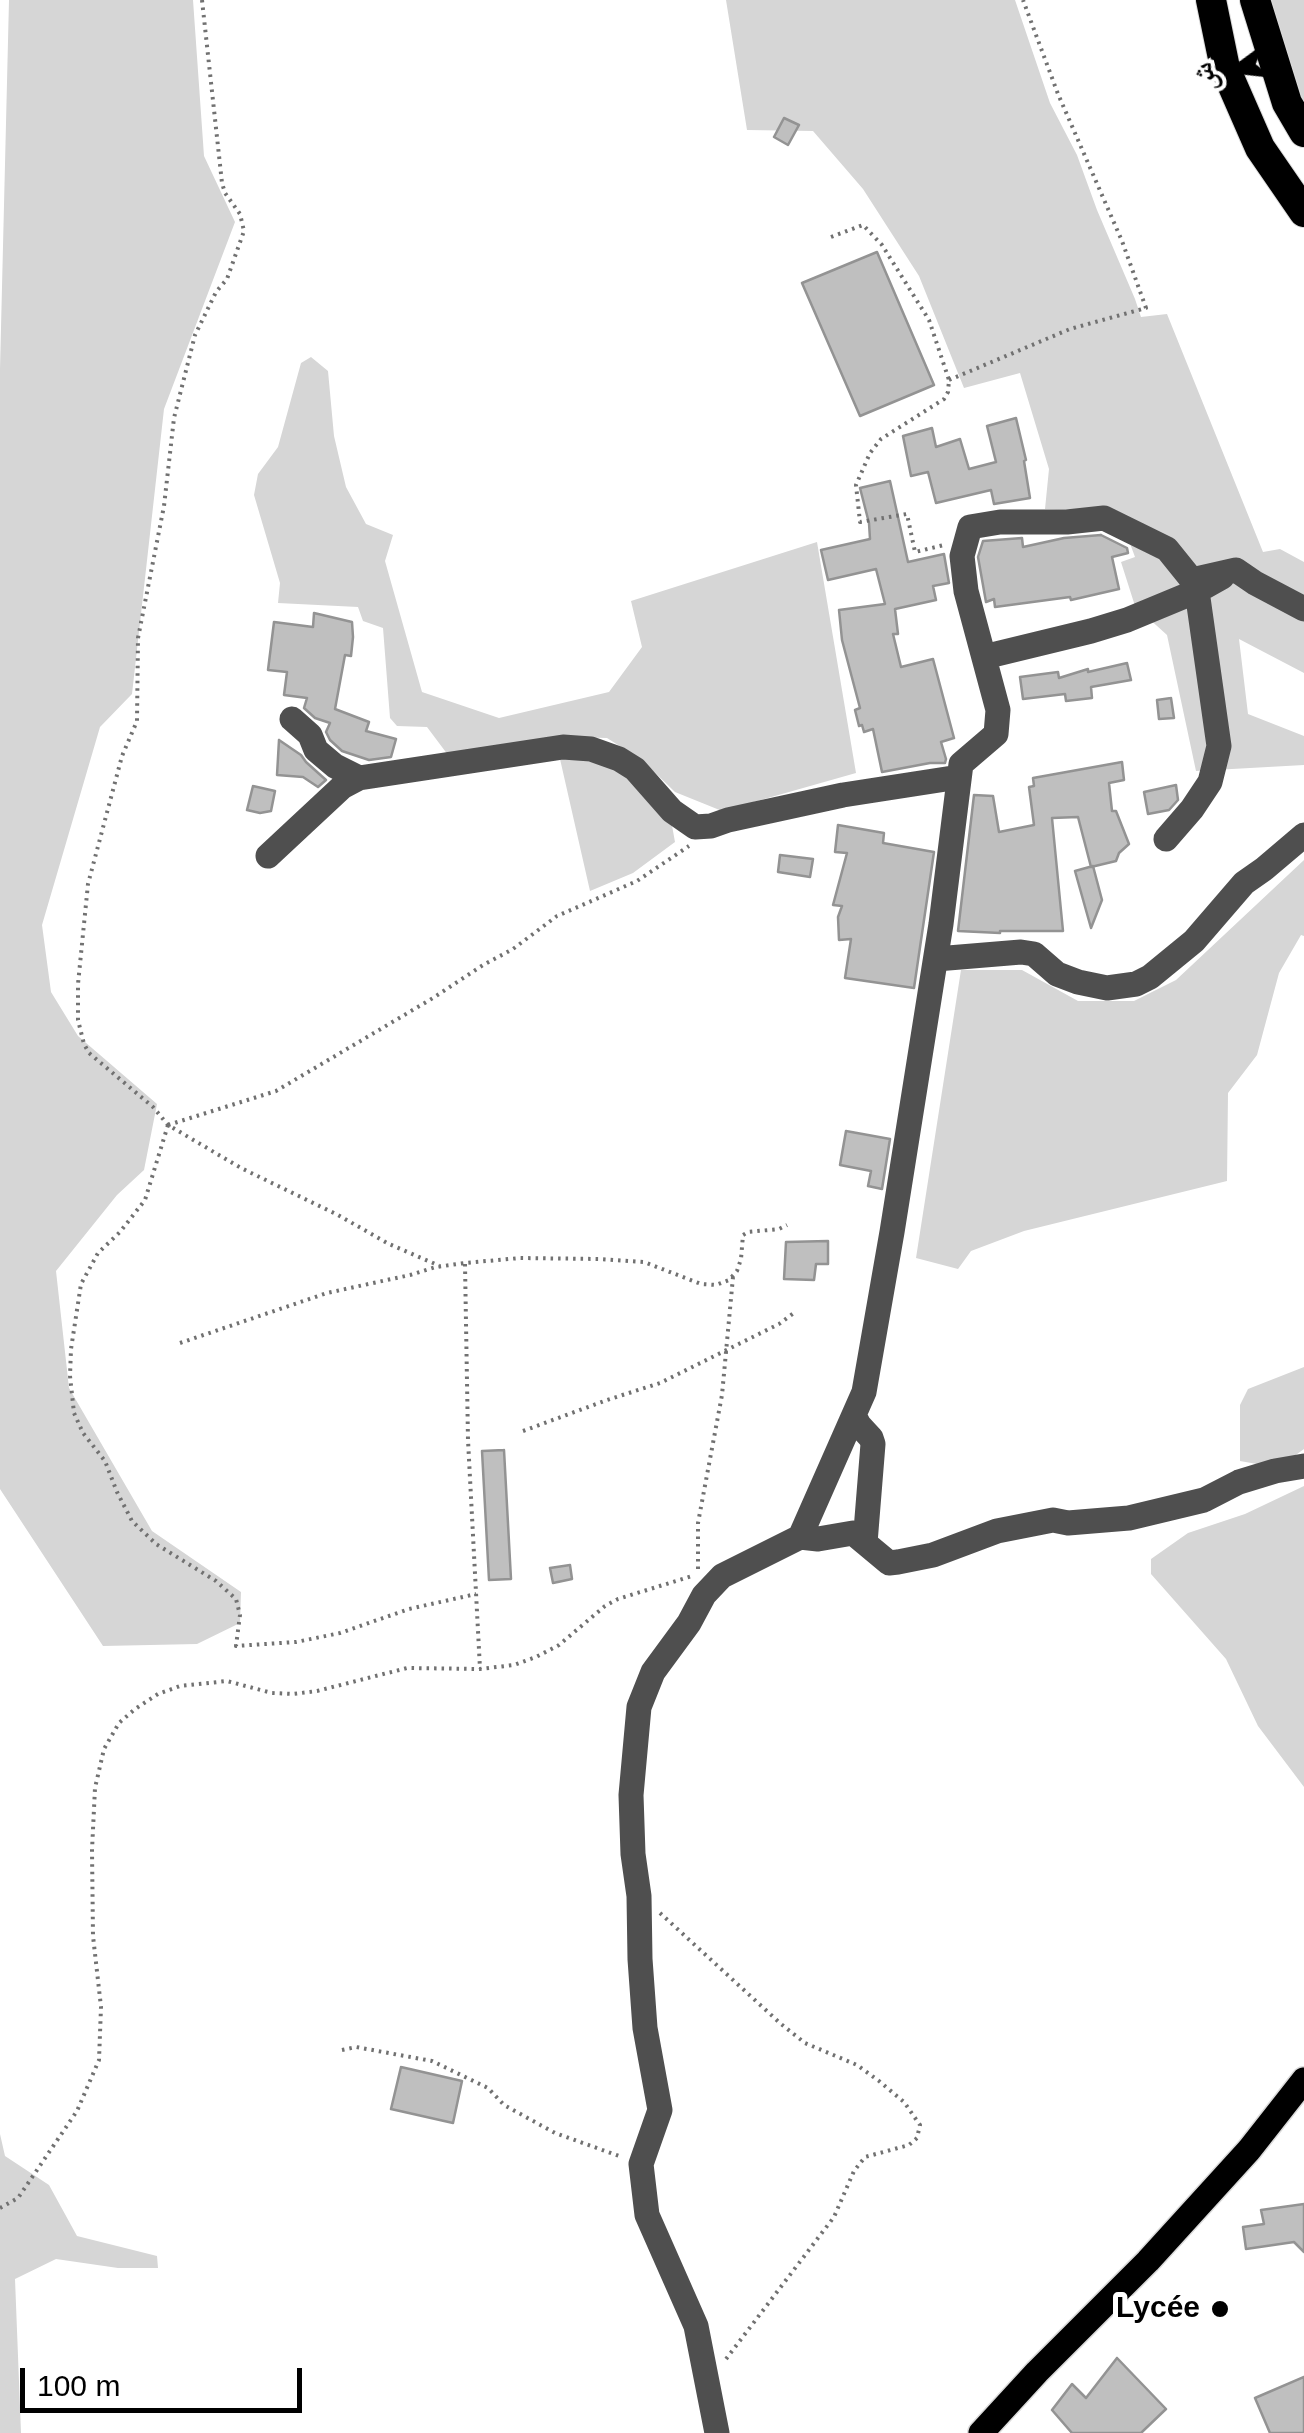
<!DOCTYPE html>
<meta charset="utf-8">
<style>
body{margin:0}
#map{position:relative;width:1304px;height:2433px;overflow:hidden;background:#fff;font-family:Arial,"Noto Naskh Arabic",sans-serif}
canvas{display:block}
.north{position:absolute;left:1184px;top:20px;width:100px;height:100px;-webkit-text-stroke:8px #fff;paint-order:stroke;rotate:255deg;font-size:28px;font-weight:700;line-height:40px;text-align:center;color:#000}
.north::after{content:'';display:block;margin:auto;width:35px;height:45px;background:#000;clip-path:polygon(50% 0,100% 100%,50% 72%,0 100%)}
.scale{position:absolute;left:20px;top:2368px;width:282px;height:45px;box-sizing:border-box;border:5px solid #000;border-top:0;padding-left:12px;font-size:30px;line-height:35px;white-space:nowrap;color:#000;-webkit-text-stroke:8px #fff;paint-order:stroke}
</style>
<div id="map">
<canvas width="1304" height="2433"></canvas>
<div class="north">ش</div>
<div class="scale">100 m</div>
</div>
<script>
const c = document.querySelector('canvas').getContext('2d');
c.lineJoin = 'round';
function fillPath(path, color) {
  c.fillStyle = color;
  c.fill(path, 'evenodd');
}
function shape(rows) {
  const path = new Path2D();
  for (const r of rows) {
    path.moveTo(r[0], r[1]);
    for (let i = 2; i < r.length; i += 2) path.lineTo(r[i], r[i + 1]);
  }
  return path;
}
function stroke(path, color, width, dash) {
  c.strokeStyle = color;
  c.lineWidth = width;
  c.lineCap = dash ? 'butt' : 'round';
  c.setLineDash(dash || []);
  c.stroke(path);
}
function drawText(font, color, halo, rows, align = 'center') {
  c.font = font + ' Arial,sans-serif';
  c.lineWidth = 10;
  c.setLineDash([]);
  c.textBaseline = 'middle';
  c.strokeStyle = halo;
  c.fillStyle = color;
  for (const [text, x, y, turn = 0] of rows) {
    c.save();
    c.translate(x, y);
    c.rotate((+turn || 0) * Math.PI / 180);
    c.textAlign = isNaN(turn) ? turn : align;
    if (halo) c.strokeText(text, 0, 0);
    c.fillText(text, 0, 0);
    c.restore();
  }
}
const green = shape([
 [9,0,193,0,204,156,235,222,164,409,132,694,100,727,42,925,51,992,78,1036,157,1104,144,1170,117,1195,56,1271,69,1388,152,1531,241,1592,240,1623,197,1644,103,1646,0,1489,0,369],
 [726,0,1015,0,1050,103,1077,155,1097,210,1135,299,1141,317,1167,314,1263,552,1280,549,1304,562,1304,673,1239,639,1248,714,1304,736,1304,765,1196,771,1167,635,1135,606,1121,562,1135,557,1118,511,1045,509,1049,469,1020,373,964,388,919,276,863,189,813,131,747,130],
 [1268,0,1304,0,1304,116],
 [311,357,328,371,334,436,346,487,366,524,393,535,385,561,422,692,499,718,609,692,642,647,631,601,817,542,856,773,722,811,675,792,643,761,607,738,565,737,451,759,427,727,397,726,390,718,383,628,363,621,358,607,278,603,280,583,254,495,258,474,278,447,301,363],
 [560,759,596,759,632,774,671,820,675,842,633,873,590,891],
 [1304,860,1304,936,1301,935,1279,973,1257,1055,1228,1093,1227,1181,1024,1231,971,1251,958,1269,916,1258,961,970,1022,970,1078,1001,1134,1001,1176,980],
 [1304,1367,1304,1449,1293,1457,1257,1464,1240,1461,1240,1405,1248,1389],
 [1304,1486,1304,1787,1258,1726,1226,1659,1151,1574,1151,1559,1188,1533,1245,1514],
 [0,2134,5,2156,49,2185,77,2236,157,2256,158,2268,118,2268,56,2259,15,2279,21,2433,0,2433]
]);
const building = shape([
 [784,118,799,125,788,145,774,137,784,118],
 [877,252,934,385,860,416,802,283,877,252],
 [1016,418,1026,460,1024,461,1030,498,994,504,991,490,936,503,928,472,911,476,903,436,932,428,936,447,960,439,969,469,996,462,987,426,1016,418],
 [890,481,908,562,944,554,949,583,933,586,936,600,895,609,898,634,893,634,901,667,933,659,954,738,941,742,946,759,945,763,930,763,882,772,873,729,864,732,862,725,859,726,855,710,860,708,842,640,839,610,885,604,876,569,828,580,821,550,870,539,869,523,860,488,890,481],
 [1101,535,1127,548,1128,553,1112,557,1119,589,1071,600,1070,597,995,607,994,599,986,602,978,557,983,541,1022,538,1023,547,1064,538,1101,535],
 [314,613,352,622,353,637,351,656,345,655,335,709,369,722,366,731,396,739,391,757,369,760,342,751,330,740,326,732,330,723,315,718,304,708,307,698,284,695,287,672,268,670,274,622,313,627,314,613],
 [1127,663,1131,680,1091,687,1092,698,1066,701,1065,694,1023,699,1020,677,1058,672,1059,678,1088,669,1088,672,1127,663],
 [1171,698,1174,718,1159,719,1157,700,1171,698],
 [279,740,301,755,306,762,326,780,318,787,303,777,277,775,279,740],
 [1122,762,1124,780,1109,783,1112,811,1116,811,1129,844,1119,853,1116,861,1091,867,1078,817,1052,818,1063,931,1000,931,1000,933,958,931,974,795,993,796,999,832,1034,825,1029,787,1034,786,1033,778,1122,762],
 [1176,785,1178,800,1169,810,1148,814,1144,792,1176,785],
 [253,786,275,791,271,811,260,813,247,810,253,786],
 [838,825,884,833,883,843,934,852,914,988,845,978,851,939,839,940,838,917,842,906,833,905,847,853,835,852,838,825],
 [780,855,813,859,810,877,778,872,780,855],
 [1093,866,1102,900,1091,928,1075,871,1093,866],
 [846,1131,890,1139,882,1189,868,1186,871,1171,840,1165,846,1131],
 [828,1241,828,1264,816,1264,814,1280,784,1279,786,1242,828,1241],
 [504,1450,511,1579,489,1580,482,1451,504,1450],
 [570,1565,572,1579,553,1583,550,1568,570,1565],
 [401,2067,462,2081,453,2123,391,2109,401,2067],
 [1304,2204,1304,2252,1294,2242,1246,2249,1243,2227,1264,2224,1261,2210,1304,2204],
 [1117,2358,1166,2409,1141,2433,1072,2433,1052,2410,1072,2384,1086,2398,1117,2358],
 [1304,2377,1304,2433,1270,2433,1255,2398,1304,2377]
]);
const path = shape([
 [202,0,222,183,225,193,240,214,244,231,227,279,216,292,195,335,174,418,164,506,138,638,137,721,122,756,88,884,78,984,78,1020,84,1044,89,1053,153,1107,168,1125,241,1168,338,1215,389,1244,440,1266],
 [831,237,863,225,882,245,929,320,949,380,948,392,944,399,881,439,870,453,856,485,860,522,907,514,915,552,944,545],
 [949,380,1070,329,1146,308,1122,241,1058,94,1023,0],
 [168,1125,145,1200,120,1232,98,1253,81,1284,71,1349,70,1376,74,1413,83,1433,105,1461,117,1492,132,1521,156,1544,216,1581,236,1599,240,1615,236,1646,296,1642,340,1633,409,1609,476,1594],
 [168,1125,276,1091,433,998,483,965,513,949,557,916,637,881,689,846],
 [465,1264,468,1440,480,1669],
 [180,1343,327,1293,410,1275,436,1267,465,1263,520,1258,600,1259,644,1262,701,1284,716,1285,729,1280,737,1271,741,1259,743,1235,748,1232,779,1229,787,1225],
 [523,1431,607,1400,660,1383,779,1324,795,1312],
 [698,1569,698,1523,722,1395,733,1277],
 [660,1913,781,2024,805,2043,857,2065,879,2081,904,2102,920,2125,917,2138,909,2145,865,2157,854,2171,834,2217,726,2359],
 [342,2050,356,2047,432,2061,488,2088,504,2105,555,2133,622,2157],
 [0,2208,18,2198,77,2111,99,2060,101,2007,93,1936,92,1850,95,1788,104,1749,119,1723,135,1709,158,1694,180,1686,227,1681,272,1693,293,1694,317,1691,407,1668,480,1669,514,1665,536,1657,559,1645,605,1606,618,1599,692,1576]
]);
const minor = shape([
 [984,657,1091,631,1127,620,1197,591],
 [292,719,310,735,316,750,335,766,359,778],
 [1166,839,1192,809,1210,782,1219,746,1197,591,1222,577],
 [268,856,342,787,359,778,563,747,591,749,619,759,635,769,672,811,695,827,711,826,728,820,843,795,959,777],
 [936,959,1021,952,1034,954,1057,974,1078,982,1107,988,1136,984,1150,977,1194,941,1244,883,1264,869,1304,835],
 [854,1415,859,1425,871,1438,873,1444,865,1543],
 [800,1537,818,1539,853,1533,889,1563,898,1562,933,1555,997,1531,1053,1520,1068,1523,1129,1518,1204,1500,1239,1482,1275,1471,1304,1466],
 [717,2433,696,2326,647,2215,641,2164,660,2110,645,2028,640,1959,639,1896,633,1854,631,1795,639,1707,653,1672,689,1623,704,1595,722,1576,800,1537,864,1392,892,1232,941,924,961,764,996,734,998,710,966,591,962,556,970,527,1000,522,1067,522,1104,518,1167,549,1192,580,1236,570,1255,583,1304,609]
]);
const major = shape([
 [981,2433,1037,2372,1148,2261,1249,2150,1304,2080]
]);
const highway = shape([
 [1211,0,1225,68,1260,148,1304,212],
 [1255,0,1287,103,1304,132]
]);
const markers = [
 [1220,2309,10,"#000"]
];
const poiNames = [
 ["Lycée",1200,2309]
];
fillPath(green, '#d6d6d6');
fillPath(building, '#bfbfbf');
stroke(building, '#939393', 2.5);
stroke(major, '#dbdbdb', 28);
stroke(highway, '#dbdbdb', 32);
stroke(path, '#717171', 4, [2.5, 5]);
stroke(minor, '#4f4f4f', 25);
stroke(major, '#000', 25);
stroke(highway, '#000', 30);
for (const [x, y, r, color] of markers) {
  const dot = new Path2D();
  dot.arc(x, y, r, 0, 2 * Math.PI);
  c.fillStyle = color;
  c.fill(dot);
  stroke(dot, '#fff', 4);
}
drawText('bold 30px', '#000', '#fff', poiNames, 'right');
</script>
